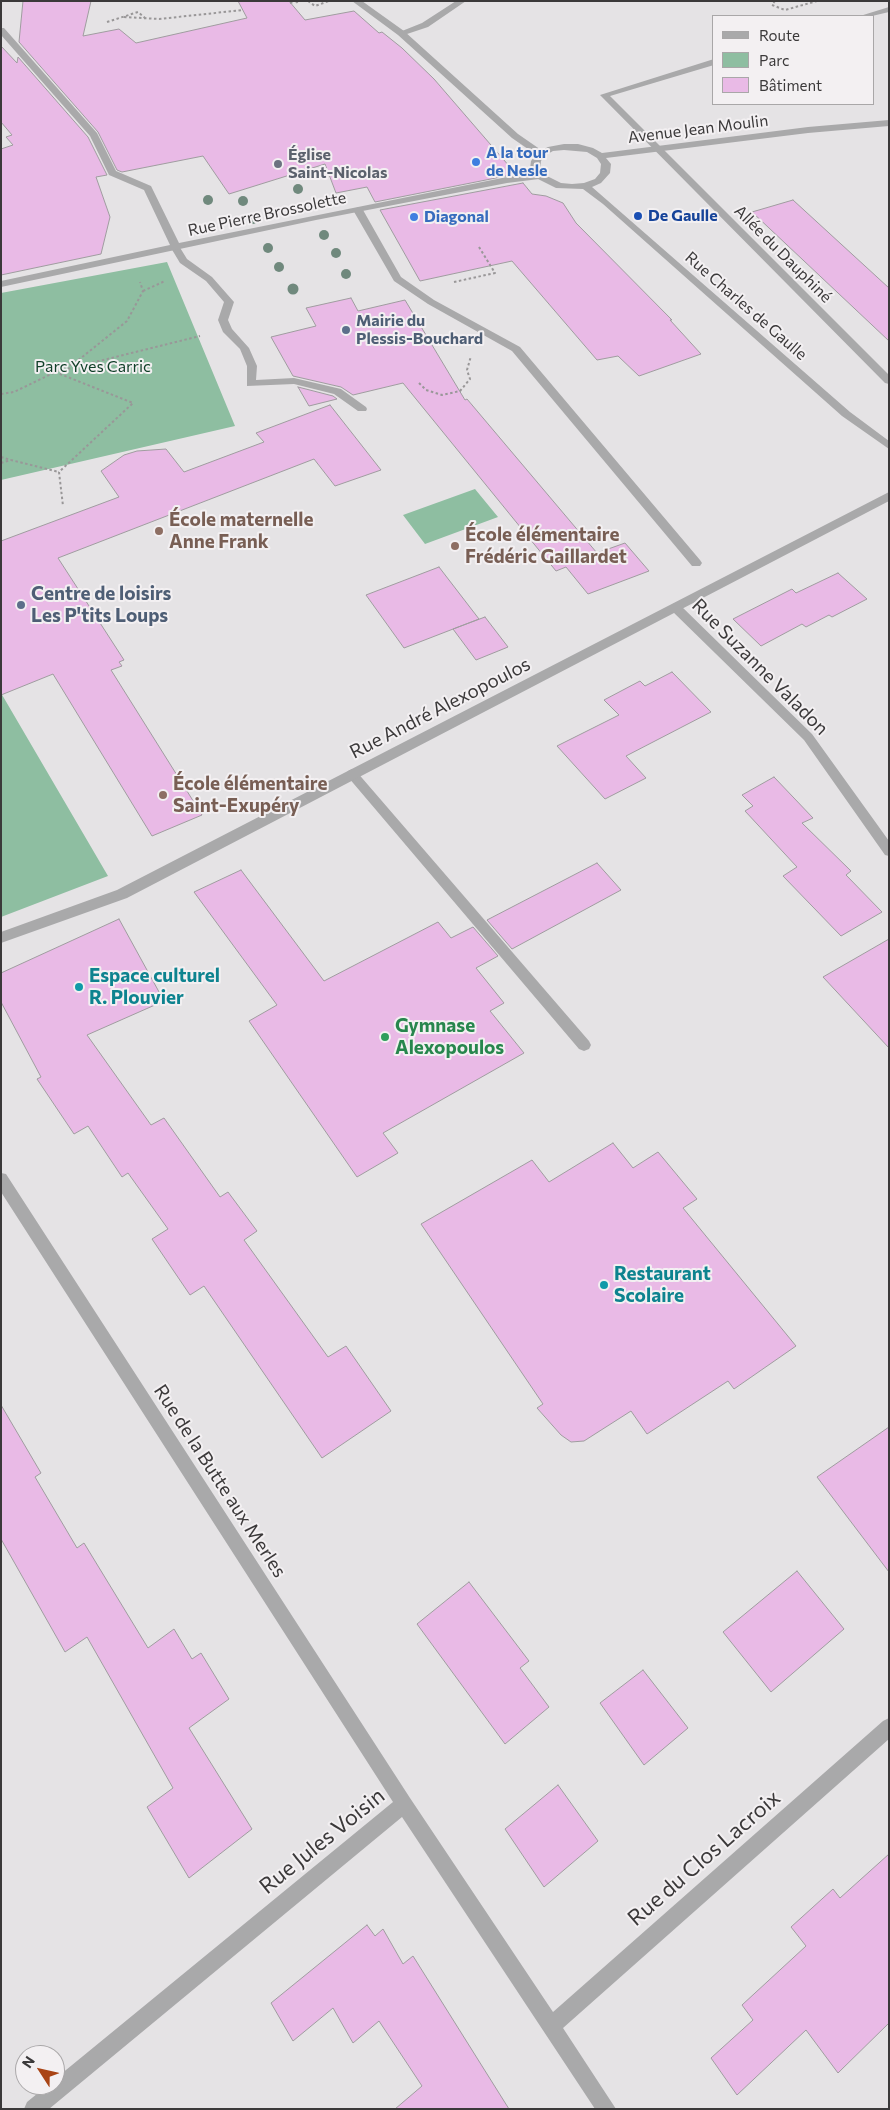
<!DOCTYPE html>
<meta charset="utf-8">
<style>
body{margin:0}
#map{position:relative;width:890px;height:2110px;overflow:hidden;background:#e5e3e5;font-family:Commissioner,sans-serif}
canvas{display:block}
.frame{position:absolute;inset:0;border:2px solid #3b393a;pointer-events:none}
.legend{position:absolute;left:712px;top:15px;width:162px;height:90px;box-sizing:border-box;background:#f3f0f2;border:1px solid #a9a7a8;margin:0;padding:6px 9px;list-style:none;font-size:15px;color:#3b393a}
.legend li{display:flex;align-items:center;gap:10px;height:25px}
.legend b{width:25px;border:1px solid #a9a7a8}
.north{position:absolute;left:15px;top:2045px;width:50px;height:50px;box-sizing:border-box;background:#f3f0f2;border:1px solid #a9a7a8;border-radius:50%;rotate:305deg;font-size:14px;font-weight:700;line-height:20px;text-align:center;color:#3b393a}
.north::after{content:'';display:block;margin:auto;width:18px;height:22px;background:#a94415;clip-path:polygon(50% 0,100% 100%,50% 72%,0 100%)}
</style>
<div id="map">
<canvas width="890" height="2110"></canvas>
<div class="frame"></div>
<ul class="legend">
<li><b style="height:6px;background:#a9a9aa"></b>Route</li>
<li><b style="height:14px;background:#8ebea1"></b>Parc</li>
<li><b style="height:14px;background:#e9bae6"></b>Bâtiment</li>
</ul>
<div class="north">N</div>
</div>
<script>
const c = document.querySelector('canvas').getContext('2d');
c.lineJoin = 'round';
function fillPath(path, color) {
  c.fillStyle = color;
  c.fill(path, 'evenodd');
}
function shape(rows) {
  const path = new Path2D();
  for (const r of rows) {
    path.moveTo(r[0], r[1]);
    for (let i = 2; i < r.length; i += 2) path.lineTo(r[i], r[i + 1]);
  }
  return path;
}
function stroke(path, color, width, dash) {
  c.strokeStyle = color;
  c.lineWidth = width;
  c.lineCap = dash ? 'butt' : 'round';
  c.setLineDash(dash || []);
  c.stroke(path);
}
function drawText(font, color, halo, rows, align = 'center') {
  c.font = font + ' Commissioner,sans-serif';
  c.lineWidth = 4;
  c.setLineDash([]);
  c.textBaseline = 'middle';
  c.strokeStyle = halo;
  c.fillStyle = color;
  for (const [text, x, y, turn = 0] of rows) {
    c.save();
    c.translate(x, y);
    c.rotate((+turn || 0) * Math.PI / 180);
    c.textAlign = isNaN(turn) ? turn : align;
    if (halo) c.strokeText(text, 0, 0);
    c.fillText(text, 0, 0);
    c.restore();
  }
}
const green = shape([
 [167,262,235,426,1,480,1,293],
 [475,489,498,517,425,544,403,515],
 [1,693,108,876,1,917]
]);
const building = shape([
 [23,1,91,1,83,36,119,29,136,43,247,18,238,1,289,1,305,20,354,11,379,33,382,32,402,48,434,79,516,174,375,202,367,187,336,193,325,164,229,194,203,156,122,172,117,170,98,132,19,42,23,1],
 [1,46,17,63,18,57,88,137,107,175,96,177,110,217,101,254,1,275,1,149,13,145,6,137,12,135,1,122,1,46],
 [523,183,532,194,546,196,563,203,576,223,672,320,670,320,701,354,639,376,618,356,597,360,512,261,420,281,380,210,523,183],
 [793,200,889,288,889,341,752,212,793,200],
 [351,298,358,311,405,300,465,400,467,399,597,553,625,543,649,571,588,594,566,567,556,571,403,383,353,395,341,387,293,376,271,337,316,326,306,308,351,298],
 [298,387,333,396,337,399,309,406,298,387],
 [330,405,381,470,335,486,314,459,58,558,124,660,119,662,122,666,111,670,202,815,152,836,53,674,1,695,1,541,119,497,101,471,124,455,137,451,166,449,184,472,264,442,256,433,330,405],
 [439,567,479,619,404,648,366,595,439,567],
 [838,573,867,599,832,617,829,615,806,627,802,624,761,646,733,619,792,589,796,593,838,573],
 [485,617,508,647,476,660,453,629,485,617],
 [672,672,711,712,626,756,646,778,605,799,557,746,619,715,604,700,640,681,645,686,672,672],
 [774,777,813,818,802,823,851,871,846,875,882,912,841,936,783,876,797,867,745,811,753,806,742,795,774,777],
 [597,863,621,890,512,949,487,920,597,863],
 [241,870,324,981,438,922,451,938,473,927,498,956,476,968,504,1003,490,1011,524,1053,383,1133,398,1153,357,1177,249,1021,277,1005,194,892,241,870],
 [119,919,164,1001,87,1035,151,1125,164,1118,220,1197,228,1192,257,1231,244,1240,328,1357,346,1346,391,1411,322,1458,204,1286,190,1295,152,1239,168,1229,128,1173,122,1177,88,1126,74,1134,37,1079,41,1077,1,1002,1,973,119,919],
 [889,939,889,1048,823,977,889,939],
 [613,1143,633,1168,658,1152,697,1199,683,1208,796,1346,734,1389,728,1381,647,1434,631,1411,584,1441,571,1442,561,1435,537,1408,543,1404,421,1224,532,1160,549,1182,613,1143],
 [1,1405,41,1473,35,1477,77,1548,84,1543,148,1648,174,1629,192,1659,201,1653,229,1699,189,1728,252,1829,189,1878,147,1807,173,1788,87,1637,65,1652,1,1539,1,1405],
 [889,1427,889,1572,817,1477,889,1427],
 [797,1571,844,1629,771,1692,723,1632,797,1571],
 [469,1582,529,1661,520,1668,549,1707,505,1744,417,1624,469,1582],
 [643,1670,688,1728,644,1765,600,1703,643,1670],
 [558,1785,598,1841,544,1887,505,1829,558,1785],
 [889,1854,889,2023,838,2073,806,2030,737,2095,711,2058,753,2020,742,2005,806,1946,791,1927,833,1889,840,1898,889,1854],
 [367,1925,375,1936,383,1929,403,1964,413,1956,509,2109,395,2109,422,2086,379,2021,353,2043,333,2008,293,2041,271,2003,367,1925]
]);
const path = shape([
 [296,1,299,5],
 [308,1,315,6,329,1],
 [775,1,772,5,785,10,817,1],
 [290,3,296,1],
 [124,17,159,19,243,10],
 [107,22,138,12,145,18],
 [454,282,495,273,479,247],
 [143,291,165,281],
 [63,370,200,336],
 [55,372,133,403,59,472,63,506],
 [419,383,426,390,442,395,460,391,470,379,467,370,471,356],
 [1,394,14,392,76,362,127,321,143,291,140,282],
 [1,457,11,460],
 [1,463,11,460,59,472]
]);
const service = shape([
 [456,1,466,1,428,27,401,36,397,33,422,23,456,1],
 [889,7,889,12,872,16,860,16,889,7],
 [714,59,714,65,610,96,889,375,889,384,885,383,600,95,714,59],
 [358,207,363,210,401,277,434,300,520,347,700,560,702,563,700,566,692,566,512,351,428,304,394,281,353,210,358,207],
 [176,245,179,246,187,259,212,277,234,302,228,320,232,329,249,348,257,366,256,380,294,378,341,389,366,407,367,409,366,411,358,411,334,394,294,384,247,386,247,366,240,349,223,332,218,320,224,302,206,281,180,263,171,248,176,245],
 [675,603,679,604,812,734,889,841,889,856,885,855,804,740,671,610,669,607,675,603],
 [352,769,356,771,589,1041,591,1045,589,1049,584,1051,579,1049,348,777,346,774,348,771,352,769]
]);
const minor = shape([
 [352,1,362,1,404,31,518,134,544,152,544,156,538,156,512,138,398,35,352,1],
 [1,28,4,28,97,133,116,171,151,186,179,243,507,177,539,173,544,176,539,179,507,183,316,220,1,287,1,281,170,245,144,190,109,175,90,136,1,35,1,28],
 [889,492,889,501,127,898,1,943,1,932,117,890,889,492],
 [1,1173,6,1174,410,1798,553,2012,883,1721,889,1718,889,1739,563,2028,616,2109,595,2109,402,1817,49,2109,24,2109,27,2102,48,2085,55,2085,55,2079,393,1802,1,1192,1,1173]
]);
const tertiary = shape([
 [889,120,889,126,808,133,606,158,611,164,610,173,601,183,592,187,850,412,889,441,889,449,842,416,603,204,583,189,556,188,536,178,530,169,531,161,538,152,548,147,564,144,578,144,593,148,602,153,808,127,889,120],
 [564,150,587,152,597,158,601,164,600,173,595,179,584,183,572,184,561,183,543,174,540,169,541,161,544,156,553,151,564,150]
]);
const trees = [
 [298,189,5],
 [208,200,5],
 [243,201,5],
 [253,219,5],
 [324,235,5],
 [268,248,5],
 [336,253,5],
 [279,267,5],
 [346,274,5],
 [293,289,5.5]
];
const markers = [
 [476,162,5,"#3f7fe0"],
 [278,164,5,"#6b7280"],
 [638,216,5,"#1a4fb4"],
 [414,217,5,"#3f7fe0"],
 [346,330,5,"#5c6f8a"],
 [159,531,5,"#8d6e63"],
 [455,546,5,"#8d6e63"],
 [21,605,5,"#5c6f8a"],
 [163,795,5,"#8d6e63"],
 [79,987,5,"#0f9aa8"],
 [385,1037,5,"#2e9e5b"],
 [604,1285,5,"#0f9aa8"]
];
const farStreetnames = [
 ["Avenue Jean Moulin",698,129,-7],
 ["Rue Pierre Brossolette",267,214,-12],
 ["Allée du Dauphiné",783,254,45],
 ["Rue Charles de Gaulle",746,306,41]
];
const farShopnames = [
 ["A la tour",486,153],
 ["de Nesle",486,171],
 ["Diagonal",424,217]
];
const farWorshipnames = [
 ["Église",288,155],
 ["Saint-Nicolas",288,173]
];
const farTransitnames = [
 ["De Gaulle",648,216]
];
const farServicenames = [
 ["Mairie du",356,321],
 ["Plessis-Bouchard",356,339]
];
const farParknames = [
 ["Parc Yves Carric",93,367]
];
const educationNames = [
 ["École maternelle",169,520],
 ["Anne Frank",169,542],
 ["École élémentaire",465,535],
 ["Frédéric Gaillardet",465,557],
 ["École élémentaire",173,784],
 ["Saint-Exupéry",173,806]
];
const serviceNames = [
 ["Centre de loisirs",31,594],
 ["Les P'tits Loups",31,616]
];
const streetNames = [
 ["Rue Suzanne Valadon",760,667,45],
 ["Rue André Alexopoulos",440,708,-27],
 ["Rue de la Butte aux Merles",220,1481,57]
];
const cultureNames = [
 ["Espace culturel",89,976],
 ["R. Plouvier",89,998],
 ["Restaurant",614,1274],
 ["Scolaire",614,1296]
];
const leisureNames = [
 ["Gymnase",395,1026],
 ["Alexopoulos",395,1048]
];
const nearStreetnames = [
 ["Rue Jules Voisin",322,1841,-39],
 ["Rue du Clos Lacroix",704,1858,-41]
];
fillPath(green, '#8ebea1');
fillPath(building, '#e9bae6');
stroke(building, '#9f9c9f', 1);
stroke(path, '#999798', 2, [2.5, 2.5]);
fillPath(service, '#a9a9aa');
fillPath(minor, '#a9a9aa');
fillPath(tertiary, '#a9a9aa');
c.fillStyle = '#70897d';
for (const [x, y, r] of trees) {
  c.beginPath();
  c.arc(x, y, r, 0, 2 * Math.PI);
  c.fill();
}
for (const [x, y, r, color] of markers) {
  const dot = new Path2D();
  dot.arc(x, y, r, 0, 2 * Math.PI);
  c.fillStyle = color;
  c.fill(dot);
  stroke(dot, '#f3f0f2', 2);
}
drawText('16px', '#3b393a', '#f3f0f2', farStreetnames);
drawText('bold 16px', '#366cbe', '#f3f0f2', farShopnames, 'left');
drawText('bold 16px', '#5b616d', '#f3f0f2', farWorshipnames, 'left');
drawText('bold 16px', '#164399', '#f3f0f2', farTransitnames, 'left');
drawText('bold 16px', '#4e5e75', '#f3f0f2', farServicenames, 'left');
drawText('16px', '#103f28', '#f3f0f2', farParknames);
drawText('bold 19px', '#785e54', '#f3f0f2', educationNames, 'left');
drawText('bold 19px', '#4e5e75', '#f3f0f2', serviceNames, 'left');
drawText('19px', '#3b393a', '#f3f0f2', streetNames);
drawText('bold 19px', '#0d838f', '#f3f0f2', cultureNames, 'left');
drawText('bold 19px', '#27864d', '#f3f0f2', leisureNames, 'left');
drawText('22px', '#3b393a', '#f3f0f2', nearStreetnames);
</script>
